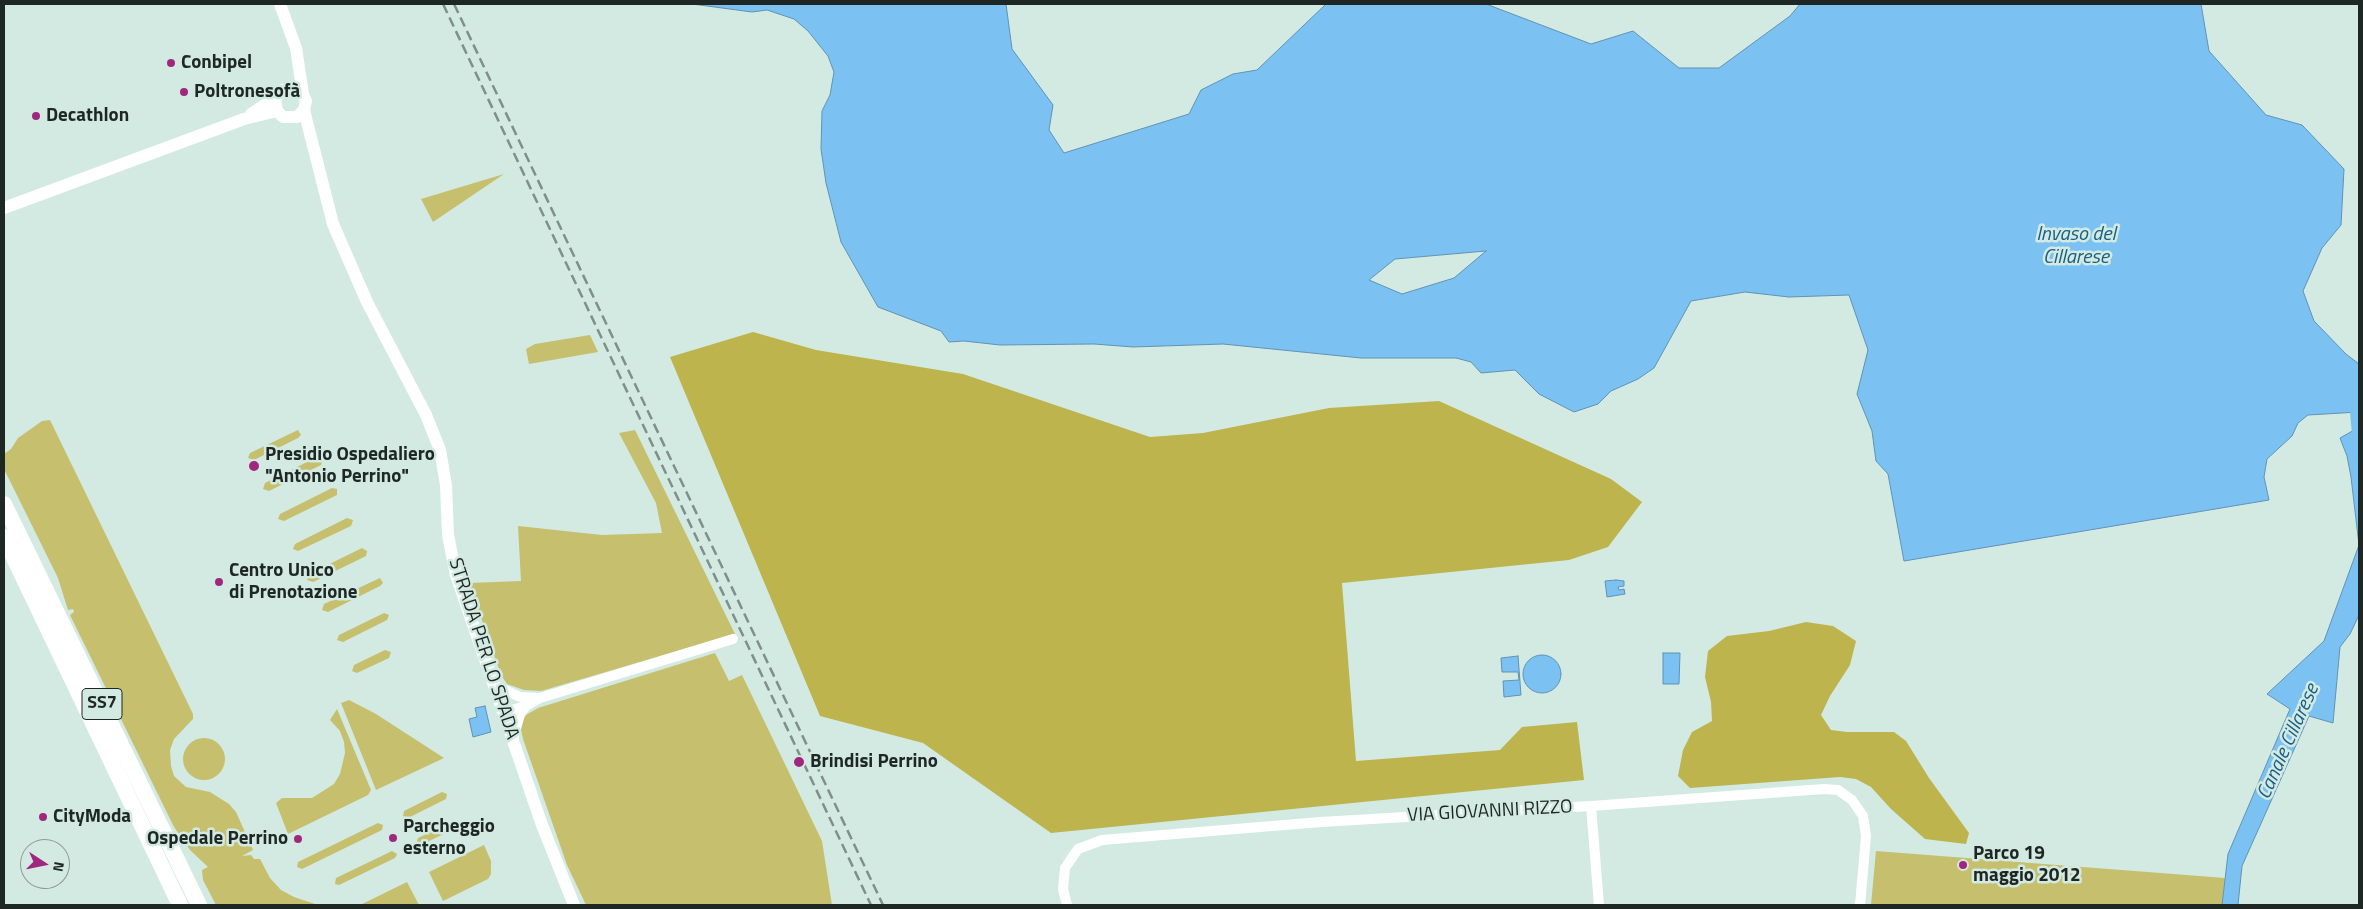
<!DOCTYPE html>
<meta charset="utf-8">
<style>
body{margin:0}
#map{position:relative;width:2363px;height:909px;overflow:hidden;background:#d3eae2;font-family:"Titillium Web",sans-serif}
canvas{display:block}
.frame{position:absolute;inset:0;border:5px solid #1f2724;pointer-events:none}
.north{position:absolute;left:20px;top:839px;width:50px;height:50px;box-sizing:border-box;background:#d3eae2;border:1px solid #8b9c96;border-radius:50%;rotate:101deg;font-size:14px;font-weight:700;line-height:20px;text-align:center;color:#1f2724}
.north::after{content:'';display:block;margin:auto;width:18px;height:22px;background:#a1277e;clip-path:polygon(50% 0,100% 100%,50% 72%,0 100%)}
</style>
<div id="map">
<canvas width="2363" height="909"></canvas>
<div class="frame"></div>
<div class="north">N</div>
</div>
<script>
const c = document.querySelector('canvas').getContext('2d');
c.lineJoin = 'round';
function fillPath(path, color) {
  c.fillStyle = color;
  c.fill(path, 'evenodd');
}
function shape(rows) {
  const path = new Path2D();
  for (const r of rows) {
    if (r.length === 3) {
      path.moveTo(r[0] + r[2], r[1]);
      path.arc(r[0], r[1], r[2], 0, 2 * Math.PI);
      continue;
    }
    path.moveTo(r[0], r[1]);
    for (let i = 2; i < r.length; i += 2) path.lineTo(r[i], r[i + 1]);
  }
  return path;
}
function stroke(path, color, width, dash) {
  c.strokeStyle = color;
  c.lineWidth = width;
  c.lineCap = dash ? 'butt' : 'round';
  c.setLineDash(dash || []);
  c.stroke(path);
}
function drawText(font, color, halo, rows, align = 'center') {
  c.font = font + ' "Titillium Web",sans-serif';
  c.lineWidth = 5;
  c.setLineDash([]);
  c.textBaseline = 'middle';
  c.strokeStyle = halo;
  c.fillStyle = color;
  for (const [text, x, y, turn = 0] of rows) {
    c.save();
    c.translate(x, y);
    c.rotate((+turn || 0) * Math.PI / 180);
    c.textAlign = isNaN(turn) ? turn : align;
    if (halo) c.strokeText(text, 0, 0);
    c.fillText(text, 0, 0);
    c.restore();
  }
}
const green = shape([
 [504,174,433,222,421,199],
 [590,335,598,352,529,364,526,349,535,344],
 [50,420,193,714,193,719,174,739,170,750,171,766,174,776,186,787,210,792,229,804,236,812,253,850,242,856,251,855,254,859,260,859,270,878,281,890,294,897,318,905,216,905,203,880,202,870,208,867,190,850,174,827,70,615,74,612,73,609,68,610,58,578,4,469,4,454,11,449,18,438,42,421],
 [298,430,301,435,298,438,254,460,248,458,250,453],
 [635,430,735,634,541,691,524,690,507,684,501,675,469,583,521,581,518,526,602,535,662,533,656,503,619,433],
 [317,457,323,459,321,465,269,491,263,489,265,483],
 [332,488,337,489,337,495,284,521,278,519,280,514],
 [347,518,353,520,351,526,298,551,293,549,295,544],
 [362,548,367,551,366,556,313,582,307,580,309,574],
 [380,578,383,583,380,586,328,612,322,610,324,604],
 [384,613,389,615,387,620,343,642,337,640,339,635],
 [385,650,391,652,389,658,357,673,352,671,354,665],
 [715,653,729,681,742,675,822,841,832,905,586,905,567,865,523,739,520,726,526,715,538,708],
 [349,700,376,714,444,758,376,790,341,703],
 [337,709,371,790,368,795,288,834,276,803,282,798,312,798,334,784,340,774,345,753,344,742,340,731,330,720],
 [204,759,21],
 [442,792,447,794,446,799,408,818,403,816,404,811],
 [456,820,460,821,460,826,421,845,416,844,418,838],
 [378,823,383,825,382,830,302,869,297,867,298,862],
 [484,845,491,861,491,874,488,879,443,901,429,872],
 [392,851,397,854,395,858,339,885,335,884,336,878],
 [1876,851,2225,878,2222,905,1871,905],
 [407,882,419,905,360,905]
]);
const forest = shape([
 [753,332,816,350,963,374,1150,437,1203,433,1329,408,1439,401,1611,479,1642,502,1608,547,1569,560,1342,583,1356,761,1500,750,1522,727,1577,722,1584,780,1051,833,923,743,820,716,670,357],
 [1806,622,1833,626,1856,641,1850,665,1830,696,1821,715,1831,730,1847,732,1894,732,1906,741,1929,778,1969,833,1966,844,1925,839,1891,809,1871,787,1856,779,1840,777,1690,788,1678,776,1683,750,1692,732,1712,721,1711,702,1705,677,1708,651,1727,636,1769,631]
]);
const water = shape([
 [692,4,1006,4,1012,49,1053,105,1049,130,1064,153,1189,114,1201,90,1233,74,1257,70,1326,4,1486,4,1591,44,1633,31,1679,68,1719,68,1790,16,1800,4,2201,4,2209,51,2266,115,2302,125,2344,169,2341,225,2322,248,2303,291,2314,321,2346,354,2359,364,2359,412,2308,415,2298,423,2292,436,2267,459,2264,477,2269,500,1904,561,1888,474,1876,461,1872,431,1857,394,1868,350,1849,295,1789,297,1745,292,1691,301,1654,368,1638,379,1611,391,1598,404,1574,412,1539,394,1515,370,1481,373,1471,362,1456,358,1361,358,1223,344,1133,347,1094,344,1000,345,964,341,949,342,941,331,878,307,841,242,826,183,821,149,822,111,830,95,834,72,828,56,808,31,794,19,767,10,752,12,692,4],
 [1486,251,1454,278,1402,294,1369,280,1395,259,1486,251],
 [2356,429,2359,430,2359,615,2350,634,2340,647,2333,723,2309,716,2242,866,2238,905,2222,905,2228,854,2290,709,2267,694,2324,641,2359,545,2351,477,2347,456,2340,438,2356,429],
 [1616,580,1624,581,1624,586,1618,587,1619,590,1624,589,1625,594,1607,597,1605,581,1616,580],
 [1663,653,1680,653,1679,684,1663,684,1663,653],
 [1542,674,19],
 [1518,656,1521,695,1504,697,1503,681,1519,680,1518,672,1502,672,1501,658,1518,656],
 [485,706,491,732,473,737,469,719,477,717,475,708,485,706]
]);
const canal = shape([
 [2355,412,2359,455]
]);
const minor = shape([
 [494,685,520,697,539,698],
 [502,708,512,710,526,706],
 [513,740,520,714,526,706,540,698,733,639],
 [1591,806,1599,905],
 [1067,905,1063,889,1065,868,1078,849,1102,840,1321,822,1591,806,1824,789,1838,790,1852,800,1863,816,1866,836,1860,905]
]);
const tertiary = shape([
 [280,4,296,48,303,94],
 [304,110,333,224,367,302,426,415,440,450,446,485,448,535,456,575,542,825,574,905],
 [251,114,275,98,282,90,291,88,303,94,306,101,304,110,297,117,283,117,277,111,275,98],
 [4,208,244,119,277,111]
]);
const trunk = shape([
 [4,504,199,905],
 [4,537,180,905]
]);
const rail = shape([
 [443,4,871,905],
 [454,4,883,905]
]);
const markers = [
 [171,63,5,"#a1277e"],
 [184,92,5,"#a1277e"],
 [36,116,5,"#a1277e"],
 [254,466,6,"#a1277e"],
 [219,582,5,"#a1277e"],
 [799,762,6,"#a1277e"],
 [43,817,5,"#a1277e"],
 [393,838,5,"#a1277e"],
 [298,839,5,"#a1277e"],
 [1963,865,5,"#a1277e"]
];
const shields = [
 [102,704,40]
];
const shieldNames = [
 ["SS7",102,704]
];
const poiNames = [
 ["Conbipel",181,63],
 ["Poltronesofà",194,92],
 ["Decathlon",46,116],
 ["Presidio Ospedaliero",265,455],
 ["\"Antonio Perrino\"",265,477],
 ["Centro Unico",229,571],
 ["di Prenotazione",229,593],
 ["Brindisi Perrino",810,762],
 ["CityModa",53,817],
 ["Parcheggio",403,827],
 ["esterno",403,849],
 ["Ospedale Perrino",288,839,"right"],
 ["Parco 19",1973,854],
 ["maggio 2012",1973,876]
];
const streetNames = [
 ["STRADA PER LO SPADA",483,649,72],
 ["VIA GIOVANNI RIZZO",1490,812,-3]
];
const waterNames = [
 ["Invaso del",2076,235],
 ["Cillarese",2076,258],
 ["Canale Cillarese",2289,742,-66]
];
fillPath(green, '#c6bf6d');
fillPath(forest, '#bdb44e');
fillPath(water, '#7bc1f2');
stroke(water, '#5f93b4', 1);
stroke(canal, '#7bc1f2', 10);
stroke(minor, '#fff', 10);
stroke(tertiary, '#fff', 12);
stroke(trunk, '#fff', 16);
stroke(rail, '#7f8f89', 2.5, [10, 5]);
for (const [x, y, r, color] of markers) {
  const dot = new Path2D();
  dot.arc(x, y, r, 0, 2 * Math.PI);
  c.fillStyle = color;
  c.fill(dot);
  stroke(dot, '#d3eae2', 2);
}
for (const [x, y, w] of shields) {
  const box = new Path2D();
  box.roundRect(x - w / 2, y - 15.5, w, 31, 4);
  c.fillStyle = '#d3eae2';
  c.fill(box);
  stroke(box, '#1f2724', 1);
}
drawText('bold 18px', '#1f2724', null, shieldNames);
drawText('bold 19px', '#1f2724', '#d3eae2', poiNames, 'left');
drawText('19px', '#1f2724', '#d3eae2', streetNames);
drawText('italic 20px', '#1a5e86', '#d3eae2', waterNames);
</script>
